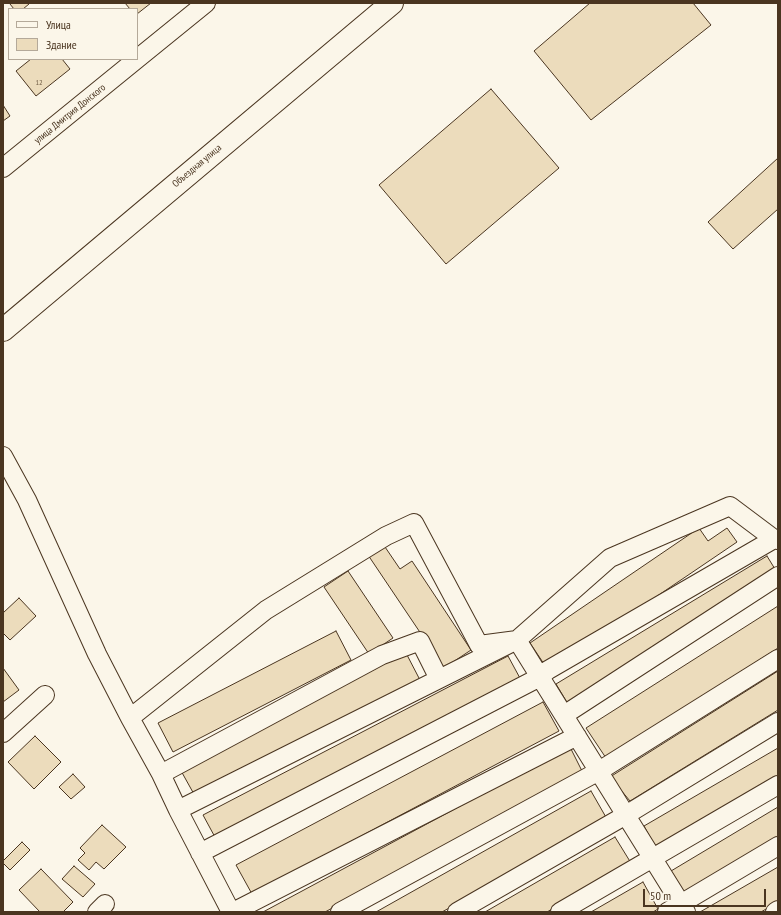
<!DOCTYPE html>
<meta charset="utf-8">
<style>
body{margin:0}
#map{position:relative;width:781px;height:915px;overflow:hidden;background:#fbf6e9;font-family:"PT Sans Narrow",sans-serif}
canvas{display:block}
.frame{position:absolute;inset:0;border:4px solid #4a3520;pointer-events:none}
.legend{position:absolute;left:8px;top:8px;width:130px;height:52px;box-sizing:border-box;background:#fbf6e9;border:1px solid #b4a999;margin:0;padding:5px 7px;list-style:none;font-size:12px;color:#4a3520}
.legend li{display:flex;align-items:center;gap:8px;height:20px}
.legend b{width:20px;border:1px solid #b4a999}
.scale{position:absolute;left:643px;top:889px;width:123px;height:18px;box-sizing:border-box;border:2px solid #4a3520;border-top:0;padding-left:5px;font-size:12px;line-height:14px;white-space:nowrap;color:#4a3520;-webkit-text-stroke:3px #fbf6e9;paint-order:stroke}
</style>
<div id="map">
<canvas width="781" height="915"></canvas>
<div class="frame"></div>
<ul class="legend">
<li><b style="height:5px;background:#fbf6e9"></b>Улица</li>
<li><b style="height:11px;background:#ecdcbc"></b>Здание</li>
</ul>
<div class="scale">50 m</div>
</div>
<script>
const c = document.querySelector('canvas').getContext('2d');
c.lineJoin = 'round';
function fillPath(path, color) {
  c.fillStyle = color;
  c.fill(path, 'evenodd');
}
function shape(rows) {
  const path = new Path2D();
  for (const r of rows) {
    path.moveTo(r[0], r[1]);
    for (let i = 2; i < r.length; i += 2) path.lineTo(r[i], r[i + 1]);
  }
  return path;
}
function stroke(path, color, width, dash) {
  c.strokeStyle = color;
  c.lineWidth = width;
  c.lineCap = dash ? 'butt' : 'round';
  c.setLineDash(dash || []);
  c.stroke(path);
}
function drawText(font, color, halo, rows, align = 'center') {
  c.font = font + ' "PT Sans Narrow",sans-serif';
  c.lineWidth = 3;
  c.setLineDash([]);
  c.textBaseline = 'middle';
  c.strokeStyle = halo;
  c.fillStyle = color;
  for (const [text, x, y, turn = 0] of rows) {
    c.save();
    c.translate(x, y);
    c.rotate((+turn || 0) * Math.PI / 180);
    c.textAlign = isNaN(turn) ? turn : align;
    if (halo) c.strokeText(text, 0, 0);
    c.fillText(text, 0, 0);
    c.restore();
  }
}
const building = shape([
 [11,3,29,3,29,4,23,9,14,9,10,4,11,3],
 [125,3,151,3,137,14,137,9,130,9,125,3],
 [590,3,693,3,711,25,591,120,534,51,590,3],
 [31,59,62,59,70,69,36,96,16,71,31,59],
 [491,89,559,168,446,264,379,185,491,89],
 [3,105,10,116,3,121,3,105],
 [778,158,778,209,733,249,708,222,778,158],
 [699,528,708,541,727,528,737,542,548,670,530,643,699,528],
 [383,544,400,569,412,561,471,650,444,668,368,555,383,544],
 [767,556,778,574,568,704,556,684,767,556],
 [348,571,393,638,369,654,324,587,348,571],
 [19,598,36,616,10,640,3,633,3,613,19,598],
 [778,606,778,648,606,758,586,728,778,606],
 [336,631,351,660,173,752,158,723,336,631],
 [406,653,420,680,195,796,180,769,406,653],
 [508,656,521,680,216,839,203,815,508,656],
 [3,668,19,690,3,702,3,668],
 [778,671,778,710,630,801,610,777,778,671],
 [543,702,559,731,252,894,236,865,543,702],
 [35,736,61,762,34,789,8,762,35,736],
 [570,747,583,773,325,912,263,912,570,747],
 [778,748,778,777,656,848,644,826,778,748],
 [73,774,85,787,71,799,59,787,73,774],
 [591,791,607,819,442,912,376,912,591,791],
 [778,807,778,839,685,894,671,871,778,807],
 [102,825,126,847,104,869,96,862,89,870,78,860,85,853,80,848,102,825],
 [615,837,631,863,547,912,485,912,615,837],
 [22,842,30,850,10,870,3,863,3,861,22,842],
 [74,866,95,884,83,897,62,879,74,866],
 [778,867,778,902,761,912,700,912,778,867],
 [41,869,73,902,63,912,40,912,19,890,41,869],
 [643,882,658,909,653,912,591,912,643,882]
]);
const minor = shape([
 [137,59,206,3],
 [3,168,137,59],
 [3,456,27,500,97,654,130,718,161,774,178,810,231,912],
 [564,715,778,576],
 [130,718,266,610,386,536,414,523,479,645,517,640,686,912],
 [3,733,45,695],
 [161,774,382,655,420,641,439,679],
 [178,810,517,640,610,558,730,506,774,539,778,540],
 [200,853,540,677,548,670,774,539],
 [97,912,105,904],
 [233,912,577,736],
 [340,912,599,771,778,659],
 [457,912,626,815,778,722],
 [560,912,778,785],
 [667,912,778,846],
 [775,912,778,910]
]);
const major = shape([
 [3,330,392,3]
]);
const numberNames = [
 ["12",39,83]
];
const streetNames = [
 ["улица Дмитрия Донского",70,114,-39],
 ["Объездная улица",197,166,-40]
];
fillPath(building, '#ecdcbc');
stroke(building, '#4a3520', 1);
stroke(minor, '#4a3520', 20);
stroke(major, '#4a3520', 24);
stroke(minor, '#fbf6e9', 18);
stroke(major, '#fbf6e9', 22);
drawText('8px', '#725f47', null, numberNames);
drawText('10px', '#4a3520', '#fbf6e9', streetNames);
</script>
